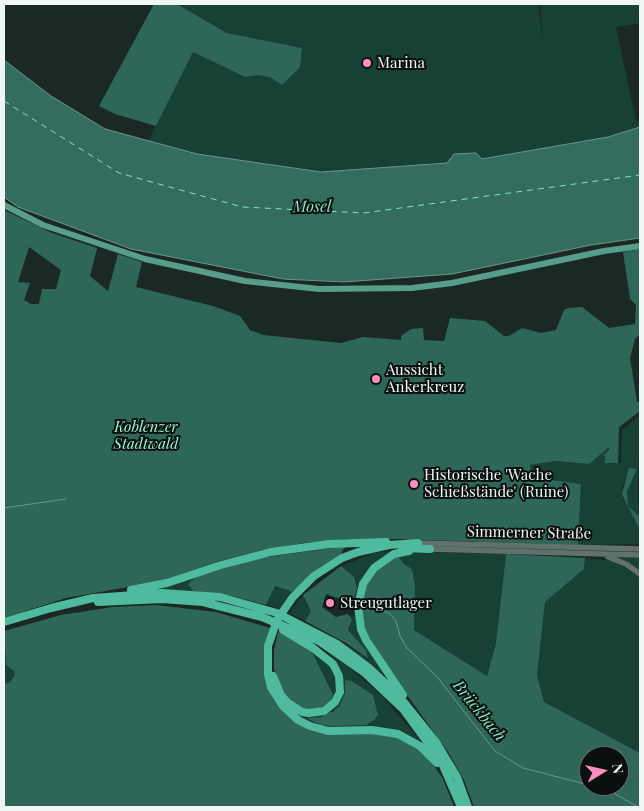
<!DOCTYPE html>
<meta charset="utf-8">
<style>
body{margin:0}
#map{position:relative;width:644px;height:811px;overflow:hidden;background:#1b2925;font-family:"Playfair Display",serif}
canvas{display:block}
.frame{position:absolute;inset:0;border:5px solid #eef7f4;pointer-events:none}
.north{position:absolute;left:579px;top:746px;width:50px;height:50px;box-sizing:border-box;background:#0a100e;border:1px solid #656c6a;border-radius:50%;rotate:81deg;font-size:14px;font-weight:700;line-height:20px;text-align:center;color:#eef7f4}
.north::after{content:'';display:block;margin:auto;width:18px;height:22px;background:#fd8ebf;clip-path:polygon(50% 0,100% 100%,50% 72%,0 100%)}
</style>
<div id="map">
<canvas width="644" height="811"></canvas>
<div class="frame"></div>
<div class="north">N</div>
</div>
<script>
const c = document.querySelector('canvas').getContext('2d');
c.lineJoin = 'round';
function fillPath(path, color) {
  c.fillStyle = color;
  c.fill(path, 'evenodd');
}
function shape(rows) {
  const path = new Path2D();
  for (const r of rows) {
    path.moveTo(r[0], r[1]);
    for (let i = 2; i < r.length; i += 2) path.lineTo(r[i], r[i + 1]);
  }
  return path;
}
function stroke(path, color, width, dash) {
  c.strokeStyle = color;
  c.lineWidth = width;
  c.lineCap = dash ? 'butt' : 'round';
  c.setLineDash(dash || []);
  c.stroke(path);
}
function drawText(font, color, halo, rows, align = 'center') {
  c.font = font + ' "Playfair Display",serif';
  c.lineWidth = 4;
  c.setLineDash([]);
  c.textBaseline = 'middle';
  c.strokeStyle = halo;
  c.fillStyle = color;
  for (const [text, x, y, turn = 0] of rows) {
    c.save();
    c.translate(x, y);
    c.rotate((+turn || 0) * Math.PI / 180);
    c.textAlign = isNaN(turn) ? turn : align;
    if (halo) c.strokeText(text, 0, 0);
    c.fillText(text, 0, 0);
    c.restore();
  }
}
const green = shape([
 [177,4,538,4,544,43,540,4,640,4,640,23,616,27,636,121,640,121,640,127,608,137,482,159,476,153,455,154,447,163,321,172,197,154,148,142,193,52,245,77,258,75,270,77,282,85,300,66,302,48,227,33],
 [640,415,638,497,640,517,628,506,627,490,637,469,626,478,622,488,623,498,640,530,640,544,578,545,581,484,531,477,530,465,556,461,589,464,608,448,611,449,605,456,605,463,621,463,622,430],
 [397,550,353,610,351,608,357,589,354,578,341,566,374,553],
 [423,552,506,554,496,643,487,676,414,630,415,584,412,569,404,564,398,556],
 [616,557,640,558,640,571],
 [585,558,611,561,621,564,640,578,640,753,544,702,537,675,545,602,584,569],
 [196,577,189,584,193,591,153,590],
 [275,586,292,592,281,609,266,604],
 [303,595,311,611,305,621,289,613],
 [356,615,389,679,344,644,368,657,366,650,348,630,352,620,350,616],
 [4,648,6,664,13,670,15,675,10,682,4,684],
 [311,650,336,672,337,696,319,710,305,710,288,701],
 [324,652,346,665,381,695,420,740,418,743,335,730,305,723,283,700,292,708,324,713,322,717,307,718,321,725,366,725,373,695,352,681,345,681,345,693,340,705,333,712,326,712,343,689]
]);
const forest = shape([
 [154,4,177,4,227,33,302,48,300,67,282,85,270,77,258,75,245,77,193,52,156,126,115,114,99,106],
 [4,210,52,233,97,248,90,276,108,291,118,254,142,262,136,287,213,306,240,316,250,330,263,335,341,343,363,337,401,340,401,336,411,329,423,328,424,340,444,341,450,318,485,321,504,336,509,336,522,328,541,333,556,330,564,310,568,308,582,307,609,328,635,324,636,305,630,299,623,252,640,249,640,334,635,339,630,358,637,402,640,402,640,411,619,427,618,463,605,463,605,456,603,456,610,449,608,448,589,464,556,461,530,465,531,477,581,484,578,545,396,539,351,541,349,539,304,543,268,549,219,561,162,581,66,598,4,618],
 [29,247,61,270,56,289,42,289,39,304,31,304,24,300,30,283,18,282],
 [629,468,637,469,627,491,628,506,640,517,640,530,625,501,622,494],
 [345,546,340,556,320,567,292,592,275,586,266,605,232,596,193,591,188,584,196,577,254,559],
 [506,554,585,558,584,569,545,602,537,675,544,702,640,753,640,807,474,807,464,780,448,752,382,660,365,630,361,612,366,587,377,569,398,556,404,564,412,569,415,584,414,630,487,676,496,643],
 [589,756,619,756,619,786,589,786],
 [341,566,354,577,357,589,352,603,326,594,322,607,336,617,348,614,352,620,348,630,366,650,368,658,346,643,305,621,311,611,303,595],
 [156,605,216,612,270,628,264,648,265,671,299,723,391,734,413,743,429,758,443,779,454,807,4,807,4,684,10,682,15,675,13,670,6,665,4,631,61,615,113,607],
 [278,632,311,650,333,695,330,703,315,710,304,709,289,699,288,701,274,669,274,650],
 [345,680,352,681,373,695,378,715,374,720,366,725,335,726,321,725,306,718,322,717,324,713,333,712,340,705,345,693]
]);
const water = shape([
 [4,60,51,96,105,129,197,154,321,172,447,163,454,154,476,153,482,159,608,137,640,127,640,238,591,245,452,274,344,282,283,279,131,249,18,207,4,197,4,60]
]);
const stream = shape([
 [4,508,66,499],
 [382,610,390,614,396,621,400,636,407,648,438,678,495,751,523,768,589,785],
 [592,786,610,791,638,807]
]);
const ferry = shape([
 [4,101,119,173,242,207,364,213,640,175]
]);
const secondary = shape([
 [418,543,640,549],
 [430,549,640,555],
 [608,557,626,564,640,574]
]);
const primary = shape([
 [4,205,43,225,145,259,245,281,319,289,412,288,452,283,604,251,640,246]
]);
const highway = shape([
 [418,543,389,545,358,552,342,558,314,576,293,597,277,620,268,646,268,674,271,687,283,706,298,720,310,726,328,731,372,730,398,734,420,746,437,763],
 [402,548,430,549],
 [131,590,167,583,221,565,271,552,329,544,386,542],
 [98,602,162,599,203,602,262,617,319,641,365,673,403,709,441,761,461,807],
 [4,622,51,608,93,598,162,593,220,597,277,613,337,644,369,668,398,695,436,742,457,777,468,807],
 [273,676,281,695,287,702,302,712,309,713,324,711,335,702,340,692,339,676,333,664,313,648,283,630],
 [403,695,366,640,361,629,358,606,363,584,374,568,394,554,409,551]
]);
const markers = [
 [367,63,5,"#fd8ebf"],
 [376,379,5,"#fd8ebf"],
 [414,484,5,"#fd8ebf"],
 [330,603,5,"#fd8ebf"]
];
const poiNames = [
 ["Marina",377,63],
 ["Aussicht",386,370],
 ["Ankerkreuz",386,387],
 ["Historische 'Wache",424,475],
 ["Schießstände' (Ruine)",424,492],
 ["Streugutlager",340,603]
];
const parkNames = [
 ["Koblenzer",146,427],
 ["Stadtwald",146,444]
];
const streetNames = [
 ["Simmerner Straße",529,533,1]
];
const waterNames = [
 ["Mosel",312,207,-1],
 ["Brückbach",479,711,51]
];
fillPath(green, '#184136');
fillPath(forest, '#2e6758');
fillPath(water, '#346d5e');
stroke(water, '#6c968b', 1);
stroke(stream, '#6c968b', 1);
stroke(ferry, '#86e0c6', 1, [6, 5]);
stroke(secondary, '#61716c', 5.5);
stroke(primary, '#579d8a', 6);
stroke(highway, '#50ba9e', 8);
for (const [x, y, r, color] of markers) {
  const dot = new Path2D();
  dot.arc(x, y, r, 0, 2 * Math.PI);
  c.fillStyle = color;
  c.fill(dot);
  stroke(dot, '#0a100e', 2);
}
drawText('15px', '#eef7f4', '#0a100e', poiNames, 'left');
drawText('italic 15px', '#9cf7dc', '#0a100e', parkNames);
drawText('15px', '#eef7f4', '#0a100e', streetNames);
drawText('italic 16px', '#86e0c6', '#0a100e', waterNames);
</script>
